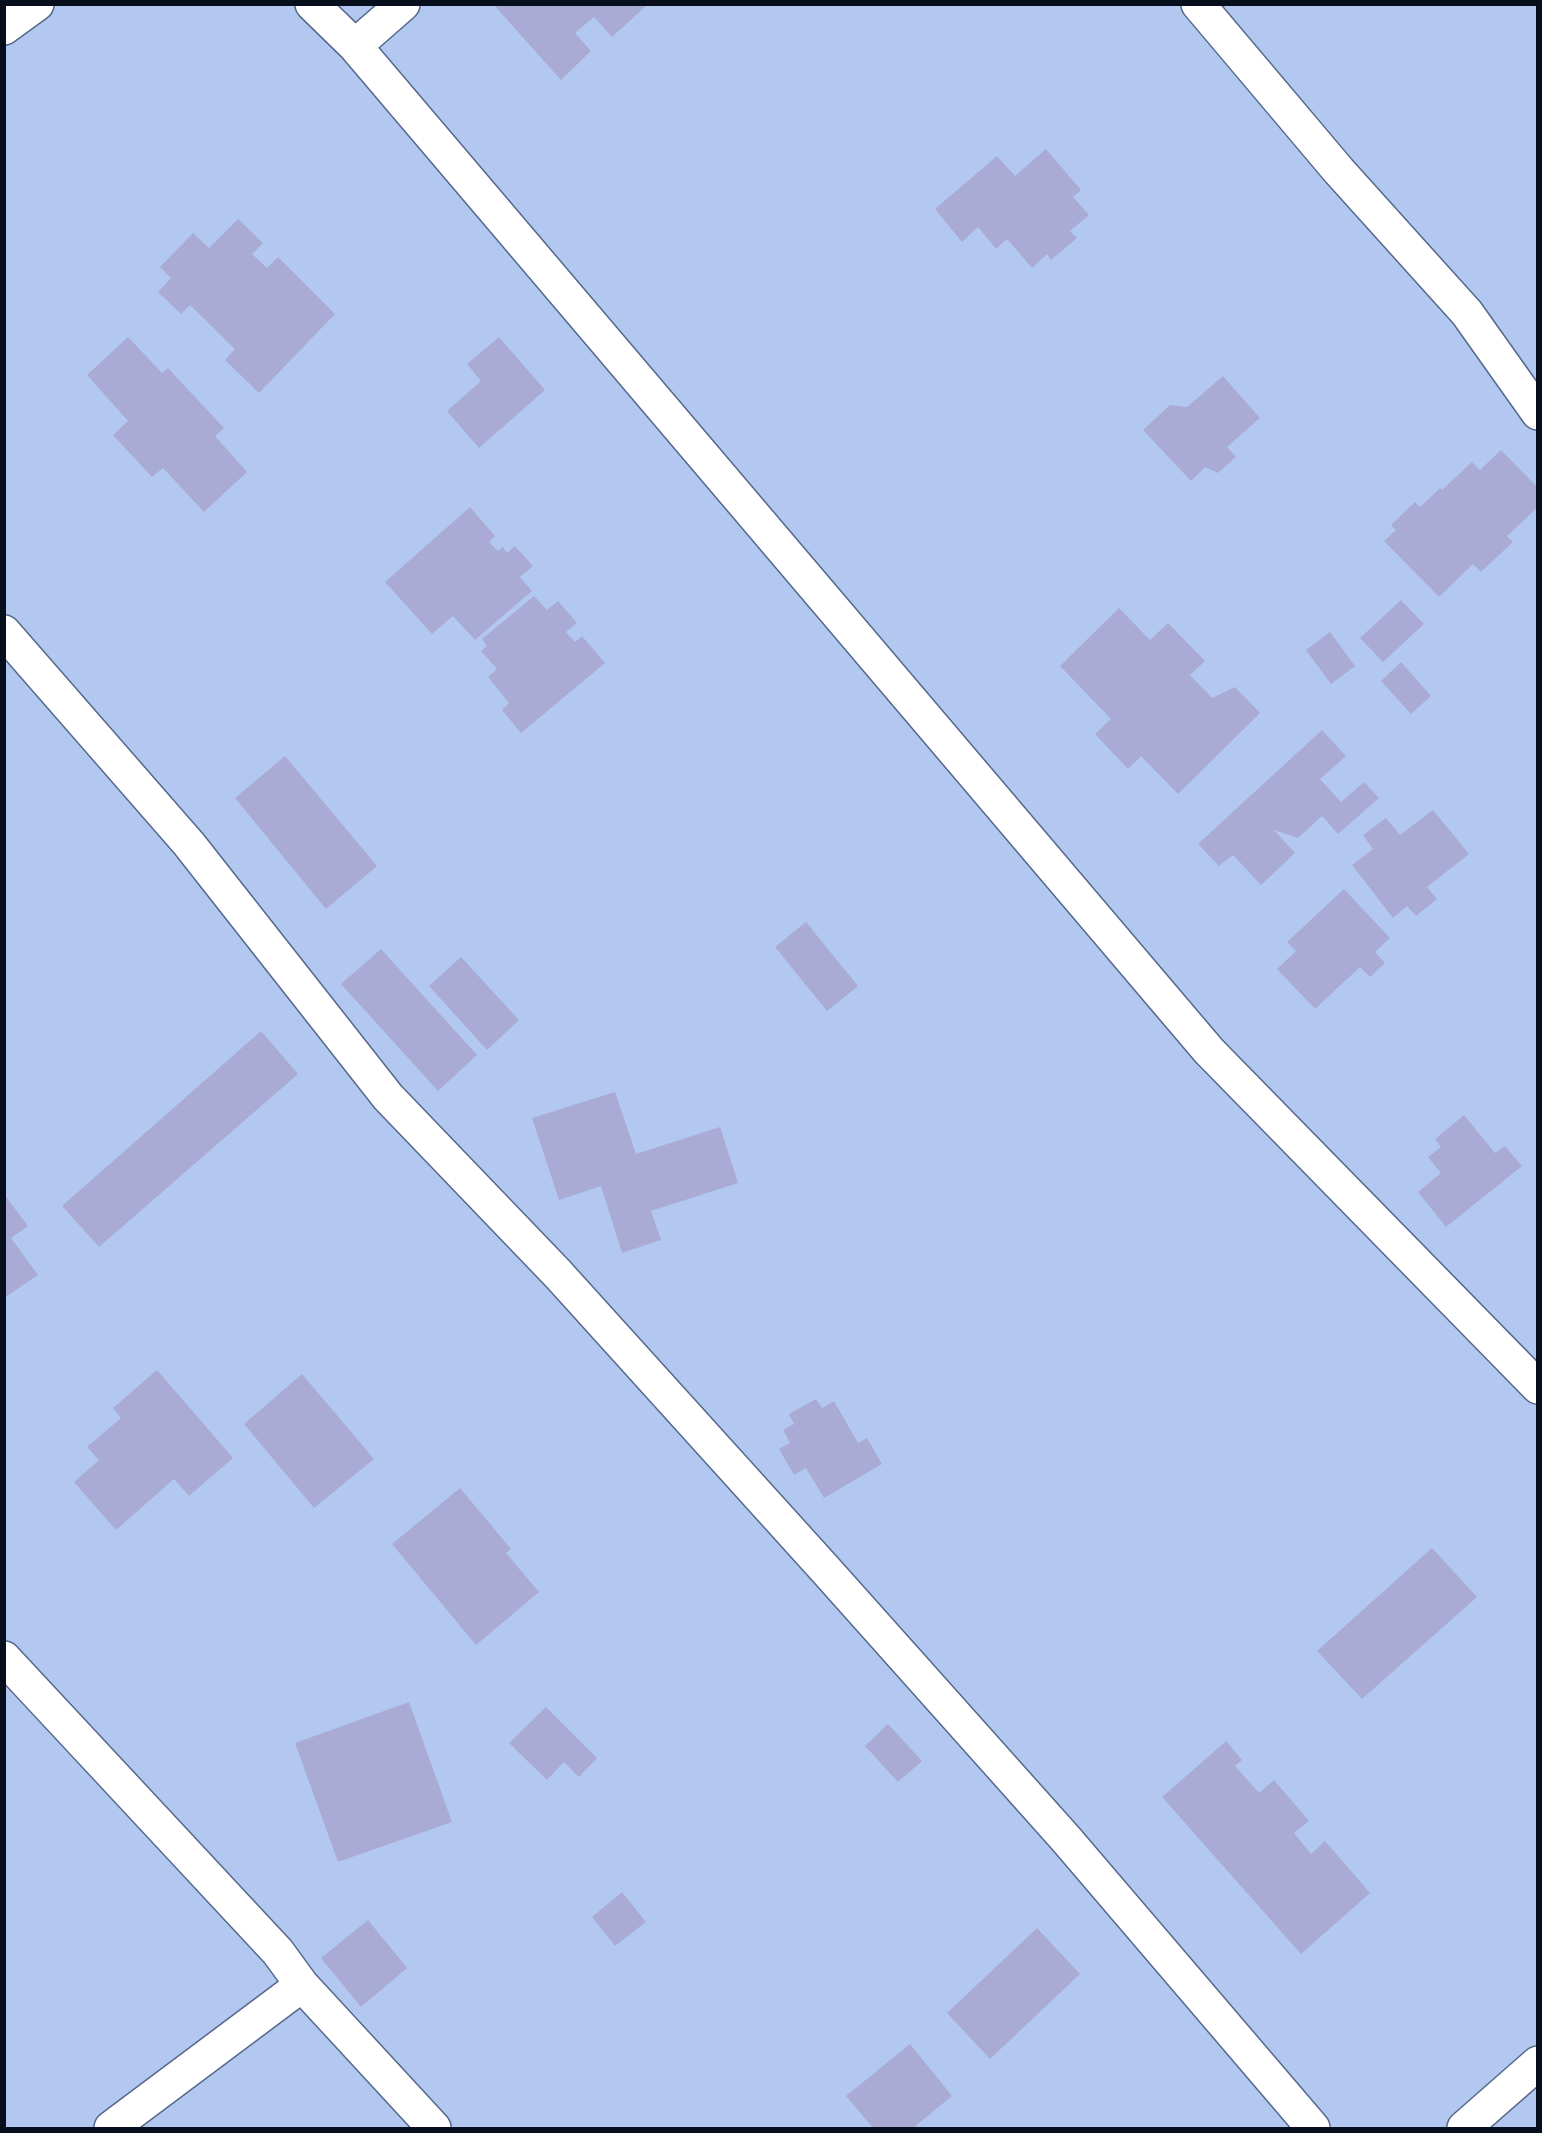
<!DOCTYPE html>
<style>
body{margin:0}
#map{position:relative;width:1542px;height:2133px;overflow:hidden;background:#b3c8f0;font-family:"Roboto Condensed",sans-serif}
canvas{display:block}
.frame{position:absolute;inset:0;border:6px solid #080f1c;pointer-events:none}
</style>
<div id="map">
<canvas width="1542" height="2133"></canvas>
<div class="frame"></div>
</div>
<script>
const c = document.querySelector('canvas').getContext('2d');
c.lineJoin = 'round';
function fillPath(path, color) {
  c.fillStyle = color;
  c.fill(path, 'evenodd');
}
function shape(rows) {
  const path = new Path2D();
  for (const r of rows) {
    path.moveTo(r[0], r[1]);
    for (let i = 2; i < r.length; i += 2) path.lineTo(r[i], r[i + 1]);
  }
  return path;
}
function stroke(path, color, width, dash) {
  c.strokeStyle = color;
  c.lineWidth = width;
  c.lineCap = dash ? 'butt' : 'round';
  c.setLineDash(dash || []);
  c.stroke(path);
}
const building = shape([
 [493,4,648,4,612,37,594,17,575,33,591,51,561,80],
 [1046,149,1081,190,1073,197,1089,215,1070,231,1077,238,1051,260,1047,254,1032,268,1007,239,996,249,978,227,962,242,935,209,997,156,1015,176],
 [238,219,263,243,252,254,267,268,278,257,335,314,259,393,225,360,235,349,190,305,181,314,158,292,171,278,160,267,193,233,209,248],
 [128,337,162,373,168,368,224,428,215,436,247,472,204,512,163,468,152,477,113,435,128,421,87,375],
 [499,337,545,390,479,448,447,411,481,381,467,364],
 [1223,376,1260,418,1227,447,1236,457,1218,473,1205,467,1191,481,1143,430,1170,405,1187,407],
 [1501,450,1538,488,1538,507,1507,536,1513,542,1481,572,1473,564,1439,597,1384,541,1396,530,1391,525,1415,502,1420,507,1440,488,1442,490,1472,462,1480,470],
 [470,507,495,536,489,542,498,551,503,547,507,553,515,546,533,566,520,577,532,591,475,640,453,616,432,634,385,582],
 [534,596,547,610,558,601,577,623,566,632,575,642,582,636,605,663,521,733,502,710,509,703,488,677,497,669,481,651,487,646,482,639],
 [1401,600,1424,624,1383,662,1360,638],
 [1119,608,1150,640,1168,623,1205,661,1190,675,1212,698,1235,687,1260,713,1178,794,1141,756,1128,769,1095,734,1111,719,1060,666],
 [1330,632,1355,666,1331,684,1306,650],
 [1401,662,1431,696,1411,714,1381,681],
 [1322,730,1346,756,1320,779,1341,802,1364,782,1379,798,1338,834,1322,816,1298,838,1274,830,1295,853,1261,885,1233,855,1219,866,1198,844],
 [285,756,377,866,326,909,235,798],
 [1433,810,1469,854,1427,887,1437,899,1416,916,1407,906,1393,918,1352,865,1373,849,1363,835,1386,818,1400,835],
 [1344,889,1390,938,1375,952,1385,963,1370,977,1360,967,1315,1009,1277,969,1296,951,1287,942],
 [806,922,858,986,827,1011,775,947],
 [381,949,477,1055,438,1091,341,984],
 [461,957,519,1020,487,1050,429,986],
 [261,1031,298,1074,99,1247,62,1206],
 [615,1092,636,1154,720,1127,738,1183,651,1211,661,1240,622,1253,601,1186,559,1200,532,1118],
 [1464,1115,1495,1153,1505,1146,1522,1166,1446,1227,1418,1192,1441,1173,1428,1157,1441,1147,1435,1139],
 [4,1194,28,1226,11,1238,38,1275,4,1298],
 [157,1370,233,1458,189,1496,174,1479,116,1530,74,1482,99,1460,87,1447,121,1418,113,1408],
 [302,1374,374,1459,314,1508,244,1424],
 [816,1399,822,1408,834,1401,858,1443,867,1438,882,1464,824,1498,806,1468,794,1475,779,1449,790,1443,783,1430,794,1424,789,1414],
 [460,1488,511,1549,506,1553,539,1592,476,1645,392,1544],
 [1432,1548,1477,1597,1362,1699,1317,1651],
 [409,1702,452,1822,338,1862,295,1743],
 [546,1707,597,1758,579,1777,564,1762,547,1780,509,1743],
 [888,1724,922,1761,898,1782,865,1746],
 [1226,1741,1242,1760,1235,1766,1259,1793,1274,1780,1309,1821,1294,1833,1311,1854,1325,1841,1370,1893,1301,1954,1162,1797],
 [622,1892,646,1922,615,1946,592,1917],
 [368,1920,407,1968,361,2007,321,1958],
 [1037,1928,1080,1974,990,2059,947,2013],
 [910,2044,952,2096,913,2128,873,2128,846,2096]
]);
const street = shape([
 [312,4,355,46,403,4],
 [1198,4,1339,171,1467,313,1538,413],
 [4,28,37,4],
 [355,46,1209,1051,1538,1387],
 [4,632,189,844,388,1097,558,1274,824,1568,1066,1839,1313,2128],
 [4,1658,278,1952,302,1985,434,2128],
 [111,2128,302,1985],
 [1464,2128,1538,2063]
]);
fillPath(building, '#a9abd5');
stroke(street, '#55688b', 36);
stroke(street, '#fff', 33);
</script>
